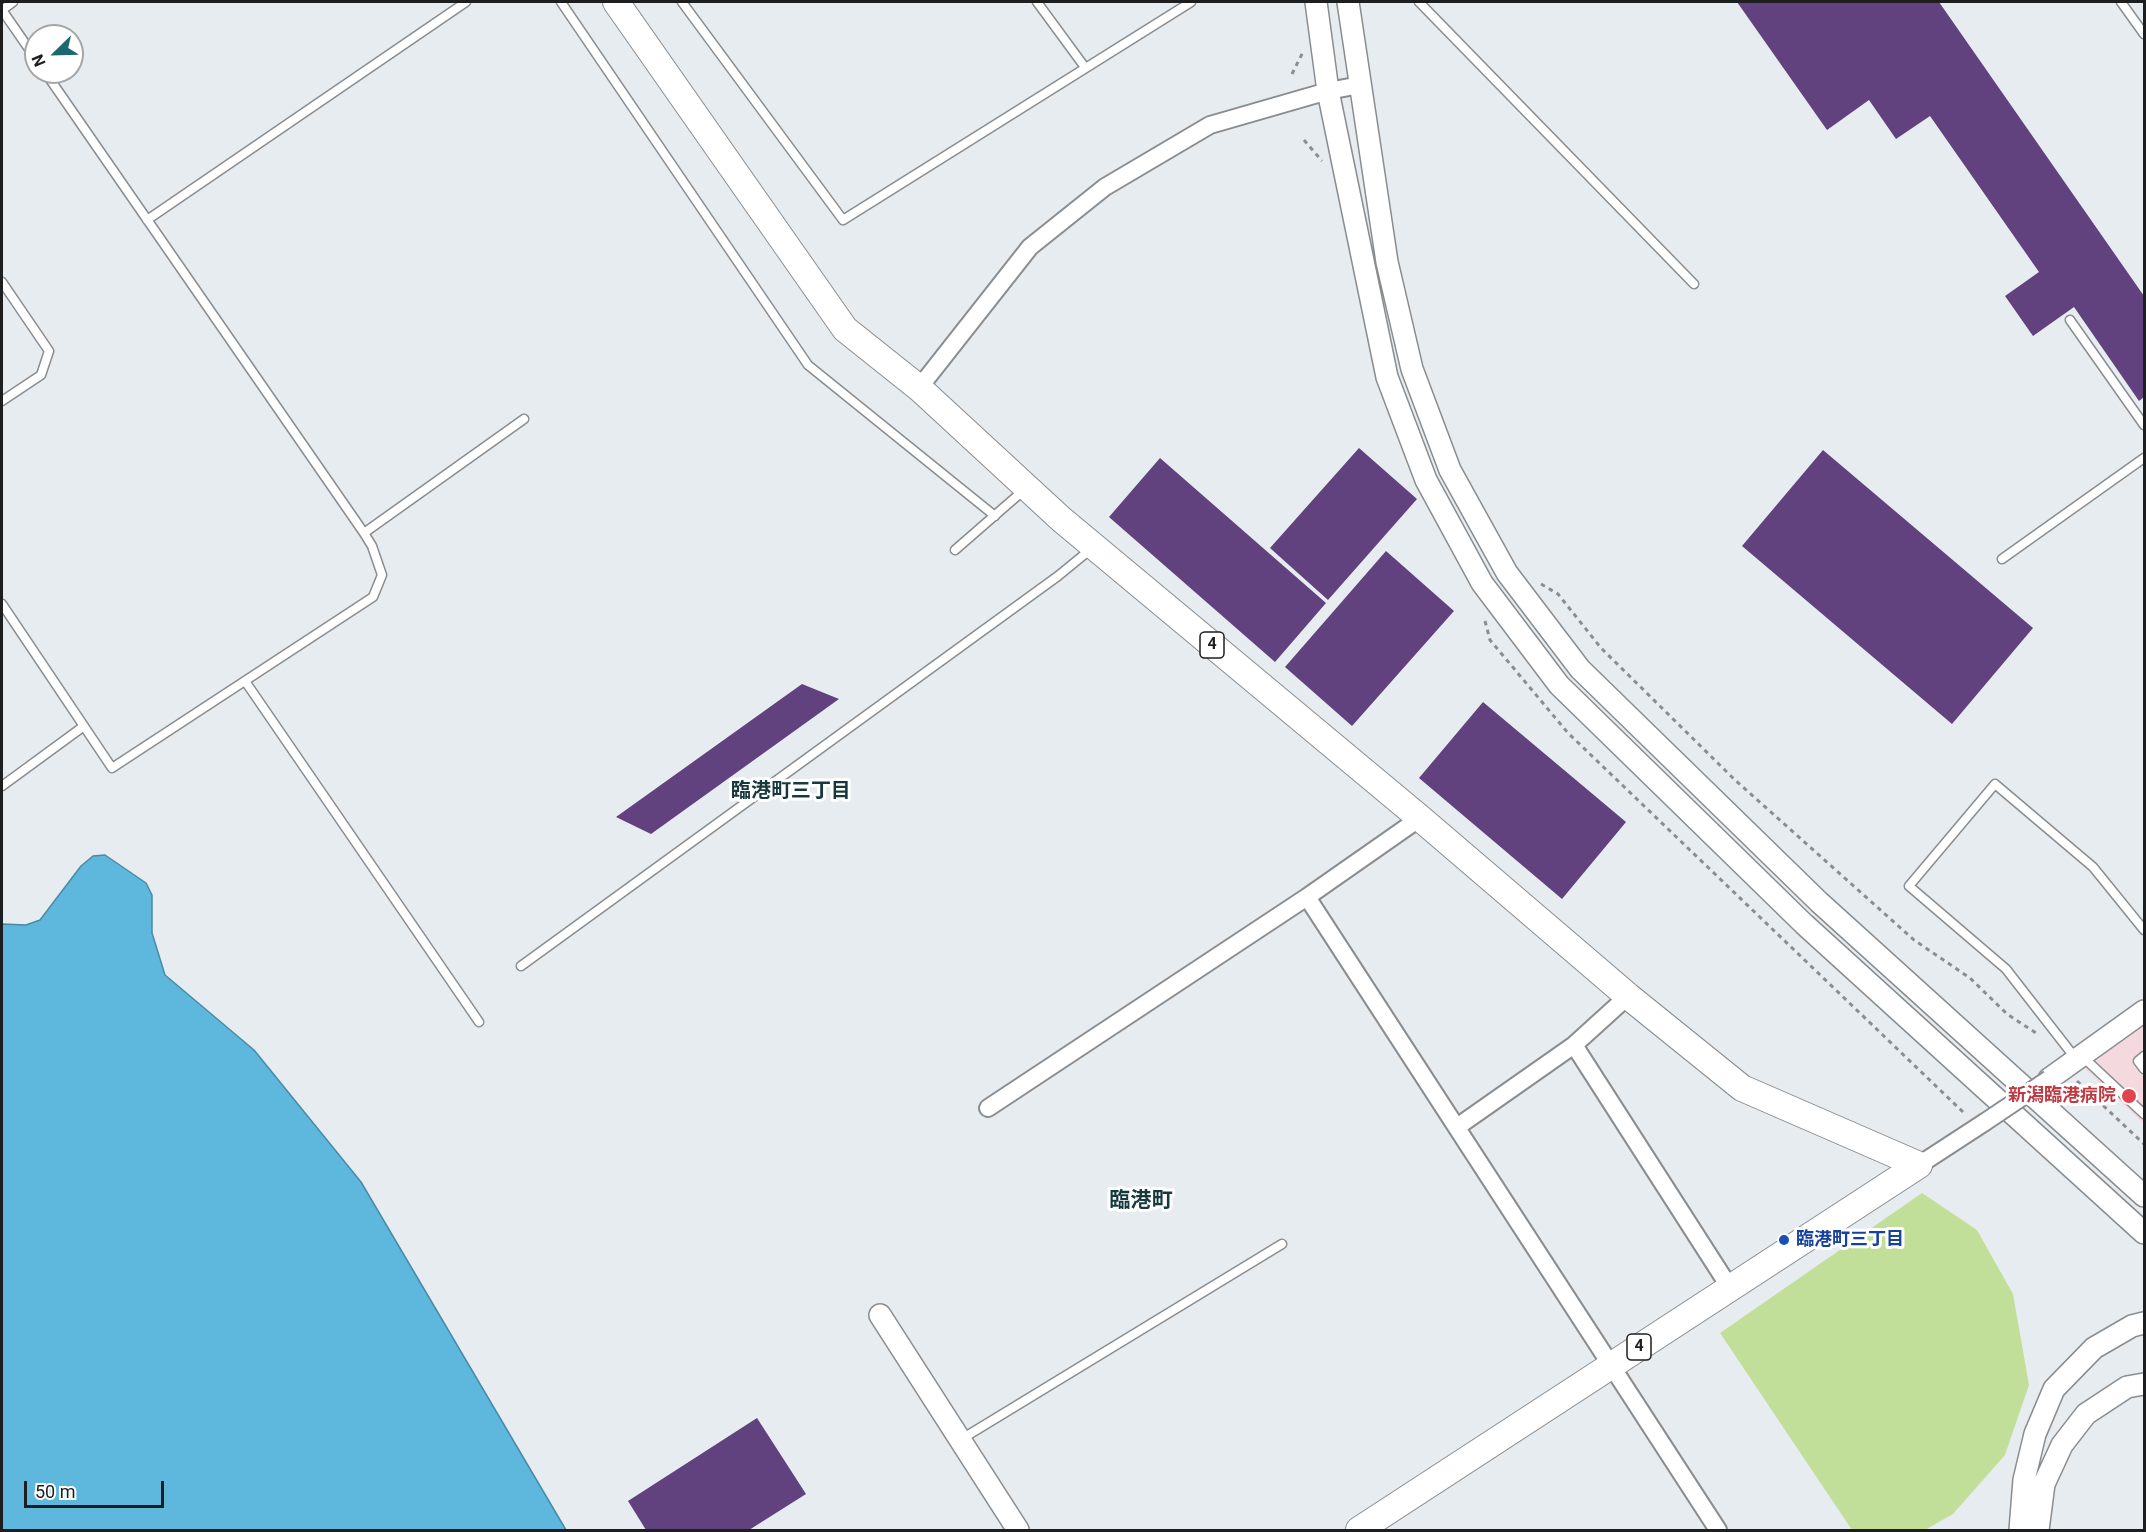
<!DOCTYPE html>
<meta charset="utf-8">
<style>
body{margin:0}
#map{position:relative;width:2146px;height:1532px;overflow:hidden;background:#e7ecf0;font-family:Roboto,sans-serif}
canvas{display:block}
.frame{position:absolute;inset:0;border:3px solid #1c1e1f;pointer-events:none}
.north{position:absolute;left:24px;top:24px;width:60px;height:60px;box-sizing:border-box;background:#fff;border:2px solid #a4a5a5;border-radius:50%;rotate:247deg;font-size:16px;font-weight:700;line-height:24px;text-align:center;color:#1c1e1f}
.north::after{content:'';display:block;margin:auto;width:21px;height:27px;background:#1c6871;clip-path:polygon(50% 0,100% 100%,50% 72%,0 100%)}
.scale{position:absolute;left:24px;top:1481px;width:140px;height:27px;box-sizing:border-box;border:3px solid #1c1e1f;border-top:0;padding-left:8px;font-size:18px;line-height:21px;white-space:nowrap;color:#1c1e1f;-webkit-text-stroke:4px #fff;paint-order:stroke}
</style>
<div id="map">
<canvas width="2146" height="1532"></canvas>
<div class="frame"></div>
<div class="north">N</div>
<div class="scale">50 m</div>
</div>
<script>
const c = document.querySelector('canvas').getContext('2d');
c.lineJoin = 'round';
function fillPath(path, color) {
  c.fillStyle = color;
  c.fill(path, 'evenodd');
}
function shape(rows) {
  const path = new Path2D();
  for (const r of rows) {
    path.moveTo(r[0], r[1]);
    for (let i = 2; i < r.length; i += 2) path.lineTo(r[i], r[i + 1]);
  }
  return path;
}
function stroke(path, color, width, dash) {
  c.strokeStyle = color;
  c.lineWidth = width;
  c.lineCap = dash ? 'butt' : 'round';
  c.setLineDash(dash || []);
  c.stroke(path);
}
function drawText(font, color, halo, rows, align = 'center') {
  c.font = font + ' Roboto,"Noto Sans JP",sans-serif';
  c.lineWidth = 6;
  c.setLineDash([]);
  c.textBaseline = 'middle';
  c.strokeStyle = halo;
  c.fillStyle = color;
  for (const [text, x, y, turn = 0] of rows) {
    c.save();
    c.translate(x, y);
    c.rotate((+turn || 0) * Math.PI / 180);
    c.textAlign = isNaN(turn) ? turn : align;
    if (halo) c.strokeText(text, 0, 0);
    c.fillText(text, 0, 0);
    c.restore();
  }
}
const medical = shape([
 [2144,1024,2144,1124,2084,1068]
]);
const green = shape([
 [1922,1193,1977,1230,2013,1294,2029,1385,2005,1455,1953,1514,1925,1530,1852,1530,1720,1333]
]);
const water = shape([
 [105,855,146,883,152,895,152,933,165,975,254,1050,361,1182,566,1530,2,1530,2,924,26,925,40,920,81,866,93,856,105,855]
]);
const building = shape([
 [1737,2,1939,2,2144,296,2144,397,2139,401,2074,307,2033,336,2005,296,2039,272,1930,116,1896,139,1869,100,1827,130],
 [1359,448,1417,499,1328,600,1270,548],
 [1823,450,2033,628,1952,724,1742,546],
 [1160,458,1326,603,1275,662,1109,517],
 [1386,551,1454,611,1352,726,1285,667],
 [802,684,839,699,651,834,616,817],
 [1483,702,1626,822,1562,899,1419,778],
 [757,1418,806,1494,749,1530,646,1530,628,1501]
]);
const path = shape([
 [1292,74,1303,52],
 [1304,140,1322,161],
 [1541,584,1558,594,1601,648,1735,780,1914,940,1970,978,2007,1014,2039,1035],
 [1485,621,1490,640,1568,733,1963,1112],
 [2077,1081,2144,1144]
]);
const service = shape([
 [561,2,808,365,995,516],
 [682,2,843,220,1191,2],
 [1037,2,1084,66],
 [1419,2,1694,284],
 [2121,2,2144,34],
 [2,10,36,59],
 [2,10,13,2],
 [147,220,466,2],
 [2,282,49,351,41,375,2,401],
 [2070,320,2144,425],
 [364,533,524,419],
 [955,550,1024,490],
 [2002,559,2144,458],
 [2,604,112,768,373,597,382,575,372,546,364,533,45,72],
 [245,681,479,1022],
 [2,786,84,726],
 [521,966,1058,576,1091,549],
 [2082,1056,2144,1114],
 [2144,1056,2138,1061,2144,1069],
 [2076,1059,2006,969,1909,886,1995,784,2093,867,2144,930],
 [960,1440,1282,1244]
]);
const minor = shape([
 [919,388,1030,247,1105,187,1210,125,1328,91,1360,85],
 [1307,897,1420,818],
 [1574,1045,1730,1288],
 [988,1108,1307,897,1718,1530],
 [1457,1127,1574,1045,1628,996],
 [1919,1165,1985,1122]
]);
const tertiary = shape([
 [1316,2,1328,91,1387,377,1426,480,1482,583,1559,685,1804,924,2144,1233],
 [1348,2,1387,262,1412,369,1450,470,1507,573,1580,669,1819,902,2144,1196],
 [2049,1079,2144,1011],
 [880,1315,1018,1530],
 [2020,1530,2024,1480,2035,1434,2054,1389,2094,1348,2132,1326,2144,1323],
 [2038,1530,2044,1484,2062,1445,2086,1414,2127,1387,2144,1384]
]);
const primary = shape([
 [616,2,845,329,919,388,1061,519,1420,818,1628,996,1742,1088,1919,1165],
 [1359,1530,1919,1165]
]);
const minorBridge = shape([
 [1985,1122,2049,1079]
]);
const markers = [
 [2129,1096,8,"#e0444e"],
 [1784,1240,6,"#1a4fb4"]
];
const shields = [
 [1212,645,24],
 [1639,1347,24]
];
const shieldNames = [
 ["4",1212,645],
 ["4",1639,1347]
];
const healthNames = [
 ["新潟臨港病院",2116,1096]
];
const transitNames = [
 ["臨港町三丁目",1796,1240]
];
const neighbourhoodNames = [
 ["臨港町三丁目",791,792]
];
const quarterNames = [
 ["臨港町",1141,1202]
];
fillPath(medical, '#f4dade');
fillPath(green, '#c2df9a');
fillPath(water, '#5eb8de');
stroke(water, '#4a8aa5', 1.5);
fillPath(building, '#61417e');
stroke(service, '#898d90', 11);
stroke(minor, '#898d90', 20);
stroke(tertiary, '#898d90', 24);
stroke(primary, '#898d90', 28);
stroke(path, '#8b8e91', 3, [4.5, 4.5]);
stroke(service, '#fff', 8);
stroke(minor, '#fff', 16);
stroke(tertiary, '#fff', 21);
stroke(primary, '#fff', 26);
stroke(minorBridge, '#898d90', 20, []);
stroke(minorBridge, '#fff', 16);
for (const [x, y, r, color] of markers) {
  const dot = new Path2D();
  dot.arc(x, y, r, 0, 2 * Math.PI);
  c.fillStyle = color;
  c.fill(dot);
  stroke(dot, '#fff', 2);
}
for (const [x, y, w] of shields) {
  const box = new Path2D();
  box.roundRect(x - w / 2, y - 13, w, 26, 4.5);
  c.fillStyle = '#fff';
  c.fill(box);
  stroke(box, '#1c1e1f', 1.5);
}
drawText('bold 16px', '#1c1e1f', null, shieldNames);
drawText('bold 18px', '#be3a42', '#fff', healthNames, 'right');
drawText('bold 18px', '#164399', '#fff', transitNames, 'left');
drawText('bold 20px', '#17393d', '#fff', neighbourhoodNames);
drawText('bold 21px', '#17393d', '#fff', quarterNames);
</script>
